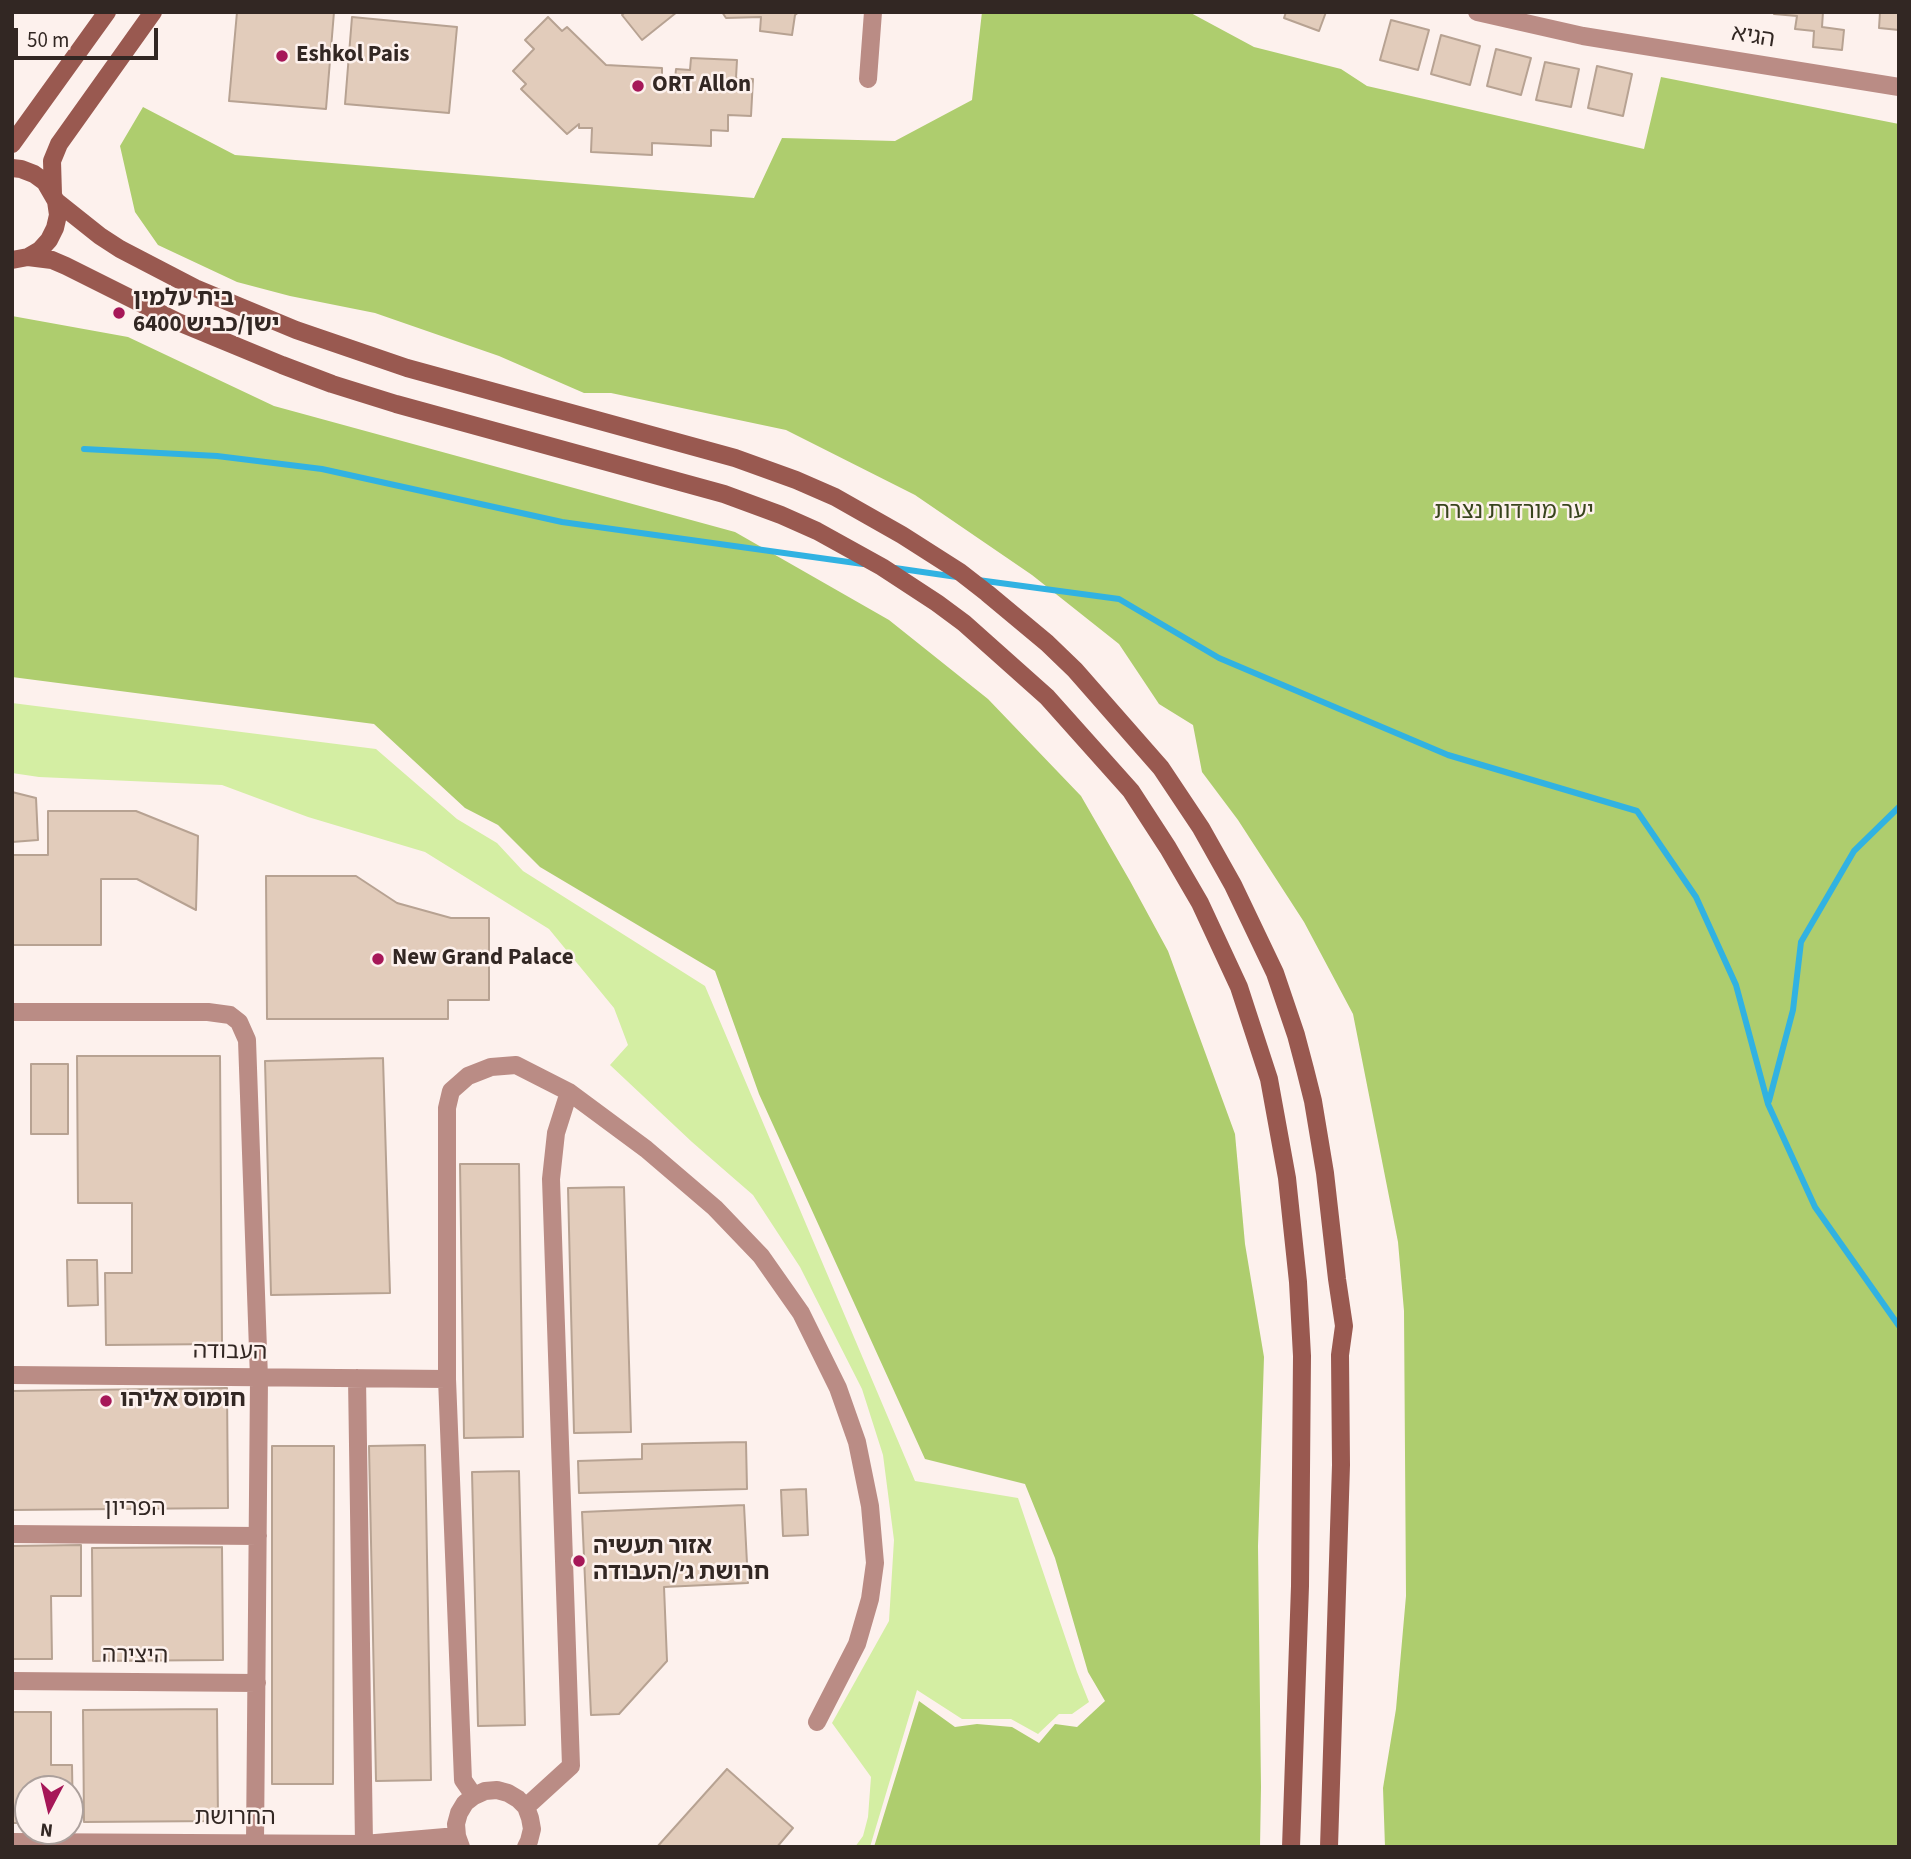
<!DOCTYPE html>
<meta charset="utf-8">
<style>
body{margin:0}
#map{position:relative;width:1911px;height:1859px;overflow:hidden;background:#fdf1ed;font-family:"Source Sans 3",sans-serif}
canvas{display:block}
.frame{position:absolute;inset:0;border:14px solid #322723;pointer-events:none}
.north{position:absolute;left:14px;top:1775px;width:70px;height:70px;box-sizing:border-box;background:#fdf1ed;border:2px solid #aca09c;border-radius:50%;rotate:187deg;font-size:19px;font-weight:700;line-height:28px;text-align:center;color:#322723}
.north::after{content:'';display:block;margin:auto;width:24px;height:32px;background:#a61758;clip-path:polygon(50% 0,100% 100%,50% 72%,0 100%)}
.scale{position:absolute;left:14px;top:28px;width:144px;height:32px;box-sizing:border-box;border:4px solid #322723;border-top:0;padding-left:9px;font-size:21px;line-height:24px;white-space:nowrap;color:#322723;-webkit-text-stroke:5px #fdf1ed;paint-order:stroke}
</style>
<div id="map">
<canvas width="1911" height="1859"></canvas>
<div class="frame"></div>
<div class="north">N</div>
<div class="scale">50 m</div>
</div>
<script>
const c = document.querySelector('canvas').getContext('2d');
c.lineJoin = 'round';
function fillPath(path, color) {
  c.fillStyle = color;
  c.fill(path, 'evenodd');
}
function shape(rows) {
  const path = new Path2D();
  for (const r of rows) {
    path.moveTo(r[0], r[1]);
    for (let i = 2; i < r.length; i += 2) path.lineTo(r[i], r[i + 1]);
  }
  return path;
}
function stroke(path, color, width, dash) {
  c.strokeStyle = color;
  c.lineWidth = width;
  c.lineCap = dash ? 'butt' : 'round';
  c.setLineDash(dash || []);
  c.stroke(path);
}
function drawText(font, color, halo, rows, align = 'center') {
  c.font = font + ' "Source Sans 3","Noto Sans Hebrew",sans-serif';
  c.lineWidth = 5;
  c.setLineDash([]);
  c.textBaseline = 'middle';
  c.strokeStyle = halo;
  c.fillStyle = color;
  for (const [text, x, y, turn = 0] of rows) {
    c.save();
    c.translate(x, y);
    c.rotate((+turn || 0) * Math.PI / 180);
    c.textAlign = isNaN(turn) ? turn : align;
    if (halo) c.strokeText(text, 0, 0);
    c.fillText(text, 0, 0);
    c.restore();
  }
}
const green = shape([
 [12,703,376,749,457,819,497,843,523,871,705,986,915,1481,1018,1498,1077,1672,1089,1702,1072,1714,1059,1714,1038,1734,1011,1719,962,1719,917,1690,870,1847,855,1847,863,1836,868,1817,871,1777,832,1723,889,1621,894,1540,883,1455,862,1389,800,1267,753,1195,692,1142,610,1065,628,1045,614,1008,549,929,425,852,308,817,222,785,39,777,12,773]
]);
const forest = shape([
 [982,12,1189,12,1254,47,1341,69,1367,86,1644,149,1661,77,1899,124,1899,1847,1385,1847,1383,1788,1396,1709,1406,1596,1404,1311,1398,1242,1353,1014,1304,922,1238,820,1202,772,1193,725,1159,704,1119,644,1032,575,915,495,786,430,611,393,584,393,499,356,375,313,290,296,237,282,158,245,135,212,120,146,143,107,235,155,754,198,782,138,895,141,972,100],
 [12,316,128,337,274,406,735,532,889,620,988,699,1081,796,1130,881,1168,951,1235,1134,1245,1244,1264,1357,1258,1546,1261,1787,1260,1847,874,1847,919,1701,955,1727,977,1724,1012,1727,1039,1743,1055,1724,1077,1727,1105,1701,1088,1672,1055,1558,1025,1484,925,1459,759,1094,715,971,540,867,498,825,465,808,374,724,12,677]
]);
const stream = shape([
 [84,449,217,456,322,469,562,522,863,564],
 [895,568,957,577],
 [978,580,1119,599,1219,658,1448,755,1637,811,1696,897,1736,985,1768,1104,1815,1207,1899,1326],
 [1769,1101,1793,1010,1801,942,1854,851,1899,807]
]);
const building = shape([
 [237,12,334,12,326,109,229,101,237,12],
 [625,12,677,12,642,40,622,15,625,12],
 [722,12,799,12,795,15,792,35,760,31,761,17,726,18,722,12],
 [1286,12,1326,12,1319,31,1284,18,1286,12],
 [1775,12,1823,12,1822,27,1844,30,1842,50,1813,47,1814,31,1795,29,1797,16,1774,14,1775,12],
 [1880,12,1899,12,1899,30,1879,28,1880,12],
 [352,17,457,27,449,113,345,104,352,17],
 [548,17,562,31,567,27,606,65,662,68,662,79,675,80,676,69,690,70,691,58,737,60,736,78,753,79,751,116,728,115,728,131,711,130,711,146,652,143,652,155,591,152,592,128,579,128,579,124,567,134,521,89,526,84,513,71,534,49,525,40,548,17],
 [1391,20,1429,30,1418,70,1380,60,1391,20],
 [1441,35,1480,46,1470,85,1431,74,1441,35],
 [1496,49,1531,58,1521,95,1487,86,1496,49],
 [1545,62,1579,69,1571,107,1536,100,1545,62],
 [1597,66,1632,74,1623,116,1588,108,1597,66],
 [12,792,36,798,38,840,12,842,12,792],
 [48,811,136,811,198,836,196,910,137,879,101,879,101,945,12,945,12,855,48,855,48,811],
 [266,876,356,876,397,903,451,918,489,918,489,1000,448,1000,448,1019,267,1019,266,876],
 [77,1056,220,1056,222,1344,106,1345,105,1273,132,1273,132,1203,78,1203,77,1056],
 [383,1058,390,1293,271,1295,265,1061,383,1058],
 [31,1064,68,1064,68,1134,31,1134,31,1064],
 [460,1164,519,1164,523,1437,464,1438,460,1164],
 [624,1187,631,1432,574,1433,568,1188,624,1187],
 [67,1260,97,1260,98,1305,68,1306,67,1260],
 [227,1388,228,1508,12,1510,12,1391,227,1388],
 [746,1442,747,1489,579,1493,578,1461,642,1459,642,1444,746,1442],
 [425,1445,431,1780,376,1781,369,1446,425,1445],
 [272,1446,334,1446,333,1784,272,1784,272,1446],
 [519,1471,525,1725,478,1726,472,1472,519,1471],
 [806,1489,808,1535,783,1536,781,1490,806,1489],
 [744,1505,748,1583,664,1587,667,1661,619,1714,591,1715,582,1512,744,1505],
 [81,1545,81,1596,51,1596,52,1659,12,1659,12,1546,81,1545],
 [222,1547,223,1660,93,1661,92,1548,222,1547],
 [217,1709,218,1821,84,1822,83,1710,217,1709],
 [12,1712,51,1712,51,1765,72,1765,73,1823,70,1823,70,1789,28,1789,28,1823,12,1823,12,1712],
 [727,1769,793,1828,777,1847,657,1847,727,1769]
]);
const minor = shape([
 [1477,12,1583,36,1899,87],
 [868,79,873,12],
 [12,1012,208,1012,230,1015,239,1022,247,1040,259,1378,255,1843],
 [12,1375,447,1379],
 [357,1378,364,1844],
 [12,1534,258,1536],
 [12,1681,257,1683],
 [474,1796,463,1780,447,1379,447,1108,451,1091,468,1076,491,1067,516,1065,569,1092,646,1149,715,1208,761,1256,801,1313,838,1388,857,1442,870,1506,875,1563,870,1599,857,1644,817,1722],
 [526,1807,571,1766,551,1179,556,1133,569,1092],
 [12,1842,364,1844,457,1836],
 [461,1847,457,1836,456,1824,459,1813,465,1803,474,1796,485,1791,497,1790,508,1793,518,1799,526,1807,530,1818,532,1829,529,1841,526,1847]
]);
const secondary = shape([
 [12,144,107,12],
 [12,168,21,169,34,174,45,182,56,201,58,215,55,228,49,240,40,250,28,257,12,260],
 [53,194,52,161,59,144,153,12],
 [56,201,100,236,120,249,195,288,296,330,407,368,735,458,796,480,835,497,902,535,960,572,987,593,1047,643,1075,670,1161,768,1201,828,1233,885,1275,973,1296,1035,1305,1069,1313,1101,1325,1173,1337,1279,1344,1326,1340,1355,1341,1465,1329,1847],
 [28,257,52,260,66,266,178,322,282,365,332,384,396,404,724,494,781,515,817,531,882,567,937,603,964,623,1047,697,1131,791,1168,848,1200,903,1239,987,1269,1079,1287,1178,1298,1282,1302,1356,1300,1586,1291,1847]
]);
const markers = [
 [282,56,7,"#a61758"],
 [638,86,7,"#a61758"],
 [119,313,7,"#a61758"],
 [378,959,7,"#a61758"],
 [106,1401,7,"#a61758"],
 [579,1561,7,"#a61758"]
];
const streetNames = [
 ["הגיא",1753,38,9],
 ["העבודה",230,1353,1],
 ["הפריון",135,1510],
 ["היצירה",135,1657,1],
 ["החרושת",235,1819]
];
const poiNames = [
 ["Eshkol Pais",296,56],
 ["ORT Allon",652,86],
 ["בית עלמין",133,300],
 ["ישן/כביש 6400",133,326],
 ["New Grand Palace",392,959],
 ["חומוס אליהו",120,1401],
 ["אזור תעשיה",593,1548],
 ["חרושת ג׳/העבודה",593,1574]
];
const parkNames = [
 ["יער מורדות נצרת",1514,513]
];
fillPath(green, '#d4eea3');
fillPath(forest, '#aecd6e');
stroke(stream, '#31b2e2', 6);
fillPath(building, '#e2ccbb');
stroke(building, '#b7a292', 2);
stroke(minor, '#ba8c85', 18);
stroke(secondary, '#995950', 18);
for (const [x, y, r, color] of markers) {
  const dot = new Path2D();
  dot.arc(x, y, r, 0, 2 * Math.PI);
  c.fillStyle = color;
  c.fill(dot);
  stroke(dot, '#fdf1ed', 2.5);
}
drawText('23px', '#322723', '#fdf1ed', streetNames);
drawText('bold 23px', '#322723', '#fdf1ed', poiNames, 'left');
drawText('23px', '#38441d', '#fdf1ed', parkNames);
</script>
